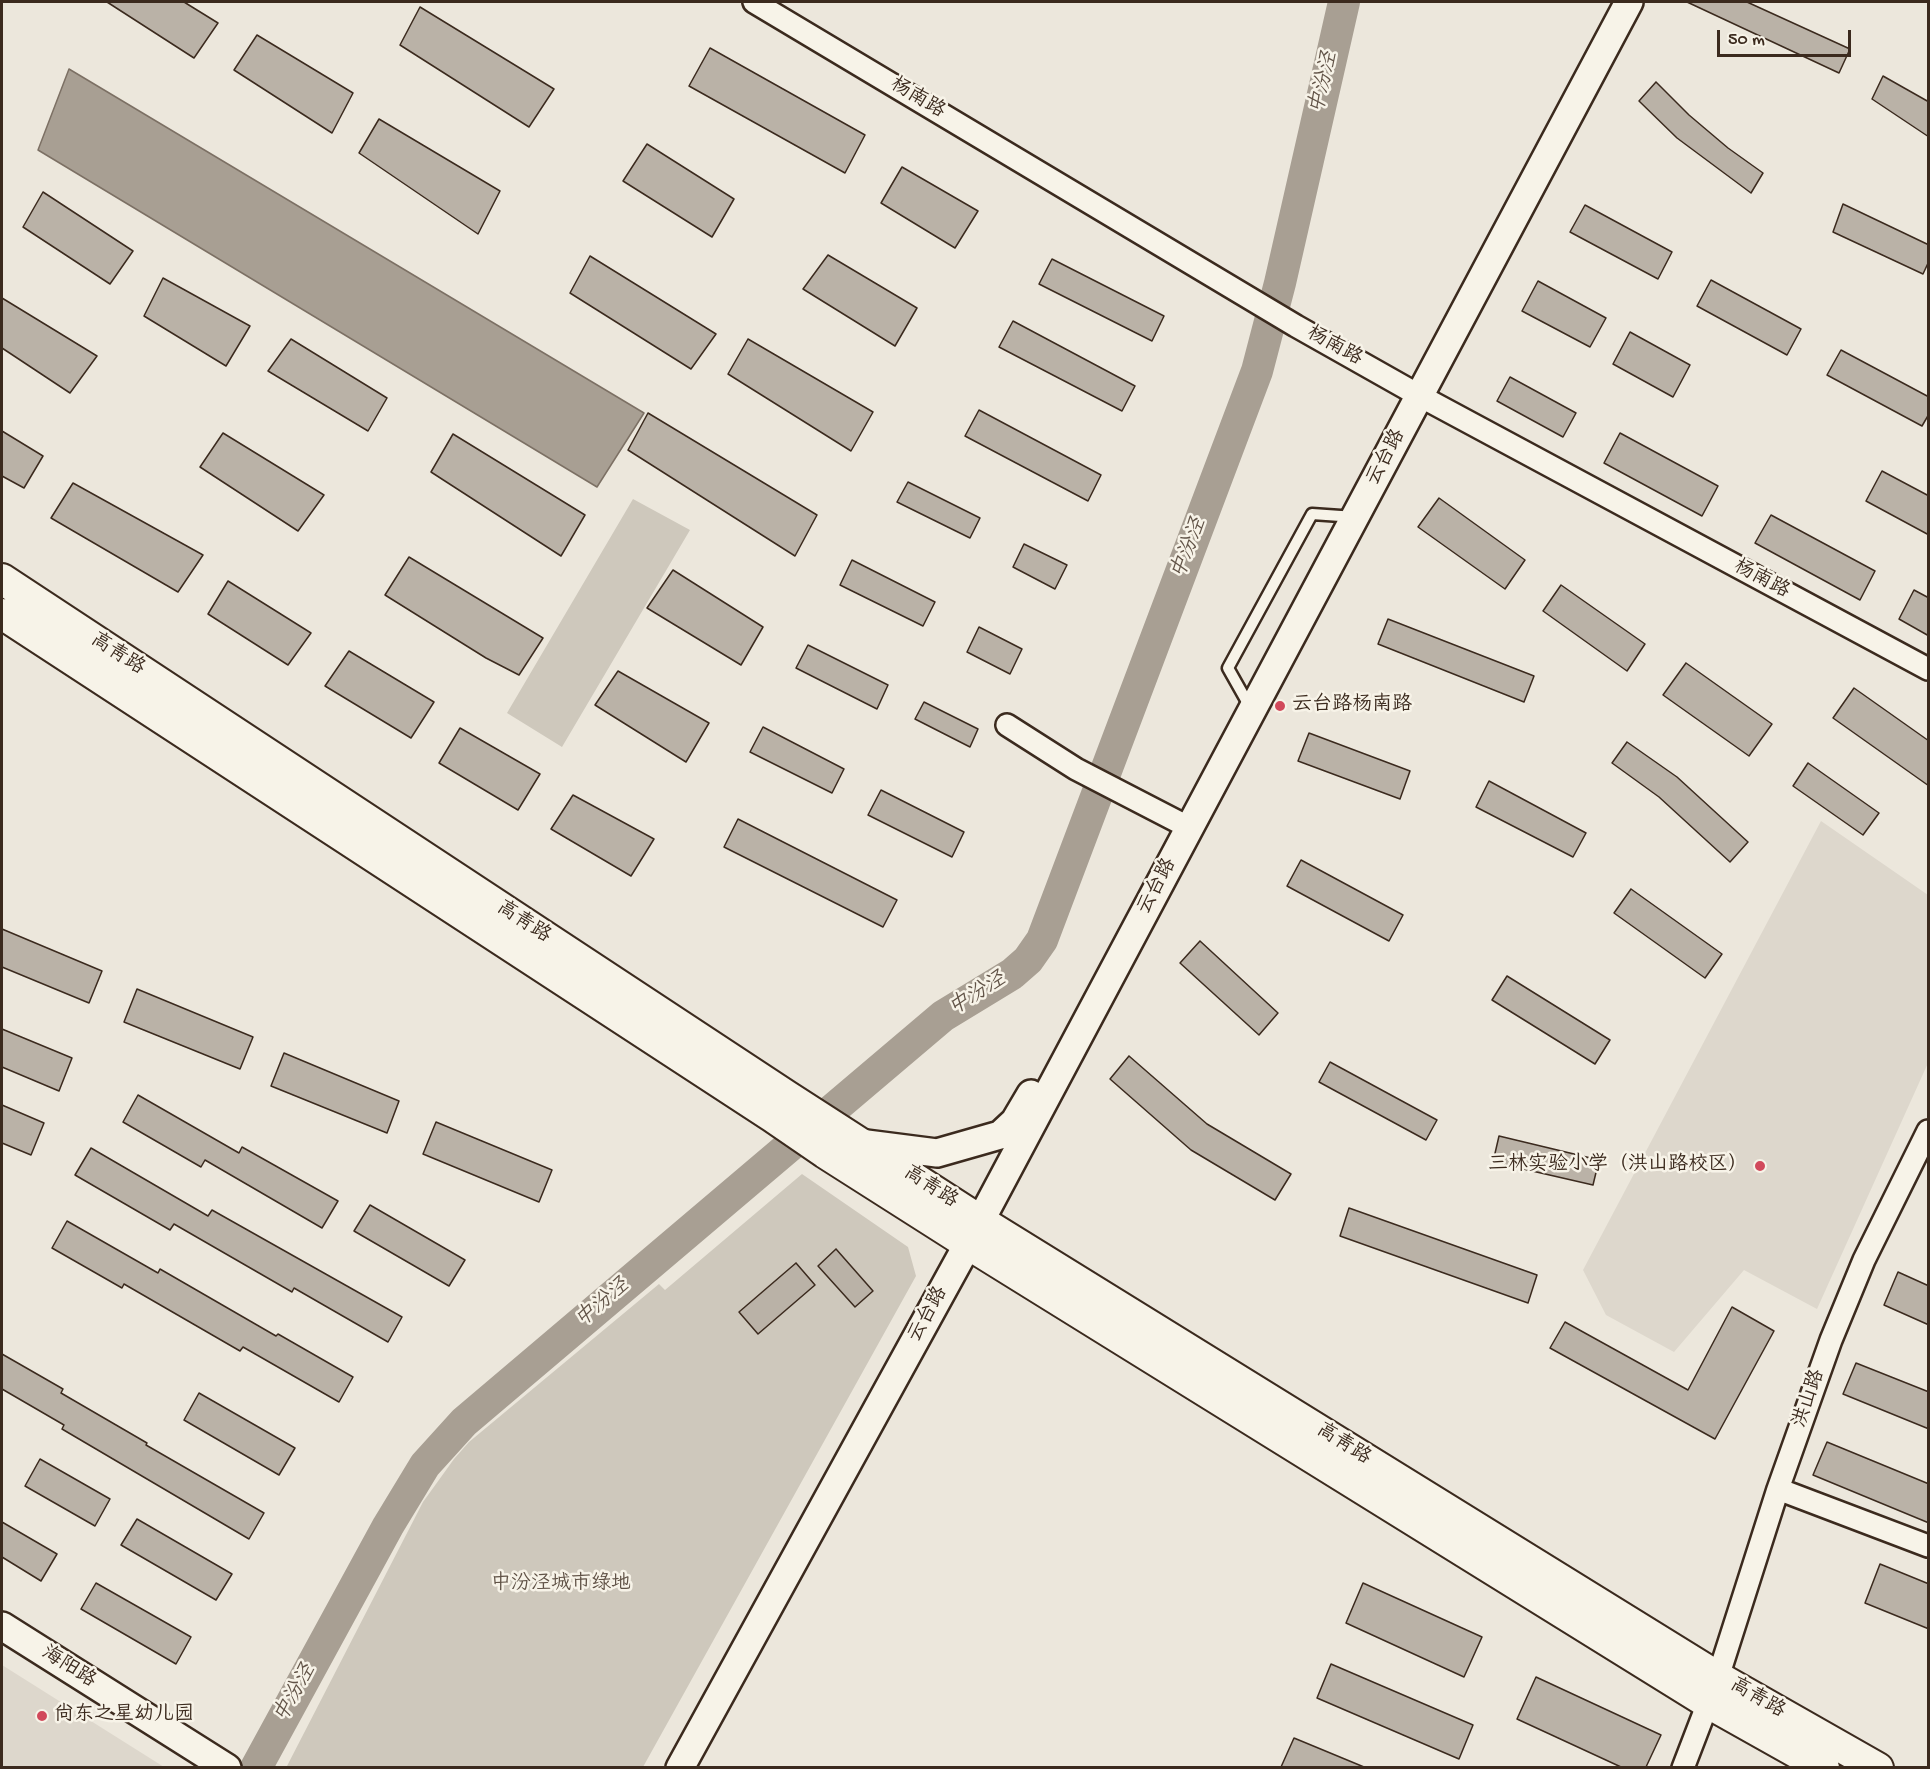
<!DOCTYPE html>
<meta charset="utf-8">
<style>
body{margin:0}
#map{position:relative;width:1930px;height:1769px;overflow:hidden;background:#ece7dc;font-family:"Gochi Hand",sans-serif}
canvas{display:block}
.frame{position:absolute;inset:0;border:3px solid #3b2a1e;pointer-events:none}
.scale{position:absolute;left:1717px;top:30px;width:134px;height:27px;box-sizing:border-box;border:3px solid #3b2a1e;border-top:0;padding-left:8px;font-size:18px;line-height:21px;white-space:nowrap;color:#3b2a1e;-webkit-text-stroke:4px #f7f3e8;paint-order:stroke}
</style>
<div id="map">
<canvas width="1930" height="1769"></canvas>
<div class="frame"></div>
<div class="scale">50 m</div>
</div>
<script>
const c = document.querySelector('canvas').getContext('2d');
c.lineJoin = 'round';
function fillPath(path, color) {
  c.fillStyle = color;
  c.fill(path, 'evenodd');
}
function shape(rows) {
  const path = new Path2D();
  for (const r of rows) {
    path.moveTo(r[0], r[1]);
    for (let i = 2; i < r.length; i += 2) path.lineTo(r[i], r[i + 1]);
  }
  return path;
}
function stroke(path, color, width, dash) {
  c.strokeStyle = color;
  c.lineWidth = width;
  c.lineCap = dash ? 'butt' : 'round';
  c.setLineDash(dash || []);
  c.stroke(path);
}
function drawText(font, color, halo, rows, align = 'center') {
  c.font = font + ' "Gochi Hand","LXGW WenKai TC",sans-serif';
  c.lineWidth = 5;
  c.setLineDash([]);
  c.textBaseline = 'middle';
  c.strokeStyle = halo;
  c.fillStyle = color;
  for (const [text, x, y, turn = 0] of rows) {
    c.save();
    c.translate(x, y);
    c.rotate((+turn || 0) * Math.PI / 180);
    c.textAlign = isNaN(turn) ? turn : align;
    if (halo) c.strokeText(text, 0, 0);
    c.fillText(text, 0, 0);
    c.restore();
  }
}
const built = shape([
 [1821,821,1928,895,1928,1063,1817,1309,1744,1270,1674,1352,1606,1315,1583,1270],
 [2,1665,164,1767,2,1767]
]);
const green = shape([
 [633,499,690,530,562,747,507,713],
 [802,1174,908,1247,916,1276,643,1767,290,1768,287,1766,423,1502,454,1459,469,1442,659,1284,665,1290]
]);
const water = shape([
 [69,69,644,413,597,487,38,150,69,69]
]);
const river = shape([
 [256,1768,388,1526,425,1465,464,1422,943,1016,1012,974,1028,960,1042,940,1257,371,1280,283,1344,2]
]);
const building = shape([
 [107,2,184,2,218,23,194,58,107,2],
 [1687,2,1747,2,1850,49,1839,73,1687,2],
 [420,7,554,89,529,127,400,45,420,7],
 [257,35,353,93,332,133,234,70,257,35],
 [710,48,865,135,845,173,689,86,710,48],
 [1883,76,1929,102,1929,137,1872,99,1883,76],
 [1656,82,1689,115,1728,148,1763,173,1751,193,1677,138,1639,101,1656,82],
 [379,119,500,191,478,234,359,153,379,119],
 [647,144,734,199,712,237,623,181,647,144],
 [902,167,978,211,955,248,881,203,902,167],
 [43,192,133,251,110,284,23,227,43,192],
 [1843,204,1929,245,1929,261,1923,274,1833,232,1843,204],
 [1585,205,1672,252,1658,279,1570,232,1585,205],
 [828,255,917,308,895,346,803,289,828,255],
 [590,256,716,334,691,369,570,293,590,256],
 [1052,259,1164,316,1152,341,1039,284,1052,259],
 [163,278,250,326,226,366,144,316,163,278],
 [1711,280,1801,329,1787,355,1697,306,1711,280],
 [1538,281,1606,318,1590,347,1522,311,1538,281],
 [2,298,97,356,70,393,2,348,2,298],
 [1013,321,1135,386,1122,411,999,347,1013,321],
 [1630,332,1690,365,1673,397,1613,364,1630,332],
 [291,339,387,398,368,431,268,371,291,339],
 [748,339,873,412,851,451,728,374,748,339],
 [1841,350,1929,397,1929,414,1922,426,1827,375,1841,350],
 [1510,377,1576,413,1563,437,1497,401,1510,377],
 [979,410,1101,475,1088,501,965,436,979,410],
 [648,413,817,515,795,556,628,450,648,413],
 [2,431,43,456,24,488,2,476,2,431],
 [223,433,324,495,298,531,200,467,223,433],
 [1620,433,1718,486,1702,516,1604,463,1620,433],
 [453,434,585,515,561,556,431,472,453,434],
 [1882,471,1929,496,1929,535,1866,501,1882,471],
 [908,482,980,518,970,538,897,502,908,482],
 [73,483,203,555,178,592,51,518,73,483],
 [1439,498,1525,560,1505,589,1418,527,1439,498],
 [1771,515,1875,571,1860,600,1755,543,1771,515],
 [1024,544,1067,565,1055,589,1013,567,1024,544],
 [409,557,543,638,519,675,486,658,385,595,409,557],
 [852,560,935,602,923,626,840,585,852,560],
 [673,570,763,627,741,665,647,608,673,570],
 [228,581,311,633,288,665,208,614,228,581],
 [1561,585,1645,644,1627,671,1543,611,1561,585],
 [1914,590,1929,598,1929,636,1899,619,1914,590],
 [1388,619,1534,676,1524,702,1378,644,1388,619],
 [979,627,1022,649,1010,674,967,652,979,627],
 [808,645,888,685,877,709,796,668,808,645],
 [349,651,434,702,411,738,325,686,349,651],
 [1686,663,1772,724,1749,756,1663,695,1686,663],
 [618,671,709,723,686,762,595,705,618,671],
 [1854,688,1929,741,1929,786,1833,718,1854,688],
 [924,702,978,729,970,747,915,719,924,702],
 [763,727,844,769,832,793,750,752,763,727],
 [460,728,540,774,518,810,439,763,460,728],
 [1309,733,1410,771,1400,799,1298,761,1309,733],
 [1627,742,1677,777,1748,842,1730,862,1659,797,1612,763,1627,742],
 [1808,763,1879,813,1863,835,1793,786,1808,763],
 [1489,781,1586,833,1573,857,1476,807,1489,781],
 [881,790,964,832,952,857,868,815,881,790],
 [573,795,654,839,631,876,551,829,573,795],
 [738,819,897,900,883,927,724,847,738,819],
 [1301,860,1403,915,1389,941,1287,886,1301,860],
 [1631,889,1722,954,1705,978,1614,913,1631,889],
 [2,929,102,971,89,1003,2,967,2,929],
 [1200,941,1278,1013,1259,1035,1180,963,1200,941],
 [1507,976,1610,1040,1595,1064,1492,1000,1507,976],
 [137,989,253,1037,240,1069,124,1022,137,989],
 [2,1029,72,1058,59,1091,2,1067,2,1029],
 [284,1053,399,1101,387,1133,271,1086,284,1053],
 [1129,1056,1207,1124,1291,1174,1275,1200,1191,1150,1110,1079,1129,1056],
 [1330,1062,1437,1120,1426,1140,1319,1082,1330,1062],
 [138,1095,239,1153,242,1147,338,1201,322,1228,205,1160,201,1167,123,1122,138,1095],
 [2,1105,44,1123,31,1155,2,1143,2,1105],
 [436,1122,552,1170,539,1202,423,1154,436,1122],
 [1499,1136,1599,1160,1593,1185,1493,1162,1499,1136],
 [91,1148,208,1216,212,1210,402,1317,388,1342,294,1288,292,1292,174,1224,170,1230,75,1175,91,1148],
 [370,1205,465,1260,449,1286,354,1231,370,1205],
 [1349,1208,1537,1275,1528,1303,1340,1236,1349,1208],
 [67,1221,158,1273,160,1269,276,1336,278,1334,353,1377,339,1402,243,1347,240,1351,124,1284,122,1288,52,1248,67,1221],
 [836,1249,873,1291,855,1307,818,1266,836,1249],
 [796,1263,815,1285,758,1334,739,1312,796,1263],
 [1898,1272,1929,1286,1929,1325,1884,1305,1898,1272],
 [1732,1307,1774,1331,1715,1439,1550,1348,1565,1322,1688,1390,1732,1307],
 [2,1354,63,1389,61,1393,147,1443,146,1445,264,1513,249,1539,62,1429,64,1425,2,1389,2,1354],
 [1856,1363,1929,1392,1929,1429,1843,1394,1856,1363],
 [199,1393,295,1448,279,1475,184,1420,199,1393],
 [1827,1442,1929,1484,1929,1523,1813,1475,1827,1442],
 [40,1459,110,1499,95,1526,25,1486,40,1459],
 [137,1519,232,1574,216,1600,121,1545,137,1519],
 [2,1522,57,1554,41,1581,2,1557,2,1522],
 [1880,1564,1929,1584,1929,1629,1865,1603,1880,1564],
 [96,1583,191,1637,176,1664,81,1609,96,1583],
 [1363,1583,1482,1637,1464,1677,1346,1623,1363,1583],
 [1331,1664,1473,1725,1459,1759,1317,1698,1331,1664],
 [1536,1677,1661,1735,1646,1767,1621,1767,1517,1719,1536,1677],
 [1294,1738,1364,1767,1281,1767,1294,1738]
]);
const service = shape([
 [1250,707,1228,668,1312,514,1355,517]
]);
const minor = shape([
 [754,2,1296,326,1420,396,1928,669],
 [1007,725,1076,769,1190,828],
 [1778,1489,1928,1546],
 [1683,1768,1718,1677,1778,1489,1831,1340,1864,1260,1928,1131]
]);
const tertiary = shape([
 [859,1143,937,1153,1000,1135,1015,1121,1031,1094],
 [2,1626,227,1768],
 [680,1768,968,1244,1629,2]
]);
const secondary = shape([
 [2,579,787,1096,981,1221,1718,1677,1878,1768],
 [2,614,771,1116,825,1153,968,1244,1708,1703,1824,1768]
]);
const markers = [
 [1280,706,6,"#d1495b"],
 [1760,1166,6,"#d1495b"],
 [42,1716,6,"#d1495b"]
];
const streetNames = [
 ["杨南路",917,99,31],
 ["杨南路",1334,347,29],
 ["云台路",1387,458,-62],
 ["杨南路",1761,580,28],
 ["高青路",117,655,33],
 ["云台路",1158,887,-62],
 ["高青路",523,923,33],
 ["高青路",930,1188,33],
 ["云台路",929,1315,-61],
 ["洪山路",1810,1399,-71],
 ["高青路",1343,1445,32],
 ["海阳路",68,1668,32],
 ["高青路",1757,1699,30]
];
const poiNames = [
 ["云台路杨南路",1292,706],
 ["三林实验小学（洪山路校区）",1748,1166,"right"],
 ["尚东之星幼儿园",54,1716]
];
const parkNames = [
 ["中汾泾城市绿地",561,1585]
];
const waterNames = [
 ["中汾泾",1325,83,-77],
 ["中汾泾",1190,549,-69],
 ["中汾泾",978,995,-32],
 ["中汾泾",603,1304,-40],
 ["中汾泾",296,1694,-61]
];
fillPath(built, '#ddd7cc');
fillPath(green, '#cec8bc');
fillPath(water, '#a89f93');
stroke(water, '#7c7064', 1.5);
stroke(river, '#a89f93', 32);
fillPath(building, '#bab2a7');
stroke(building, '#3b2a1e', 1.5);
stroke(service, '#3b2a1e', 15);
stroke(minor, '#3b2a1e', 26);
stroke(tertiary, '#3b2a1e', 32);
stroke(secondary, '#3b2a1e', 34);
stroke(service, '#f7f3e8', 10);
stroke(minor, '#f7f3e8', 21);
stroke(tertiary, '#f7f3e8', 27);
stroke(secondary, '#f7f3e8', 30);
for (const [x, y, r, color] of markers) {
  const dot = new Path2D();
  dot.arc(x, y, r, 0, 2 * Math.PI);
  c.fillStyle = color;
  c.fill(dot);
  stroke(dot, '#f7f3e8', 2);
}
drawText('20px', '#3b2a1e', '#f7f3e8', streetNames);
drawText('20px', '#3b2a1e', '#f7f3e8', poiNames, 'left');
drawText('20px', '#605246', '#f7f3e8', parkNames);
drawText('italic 21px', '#615347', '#f7f3e8', waterNames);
</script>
